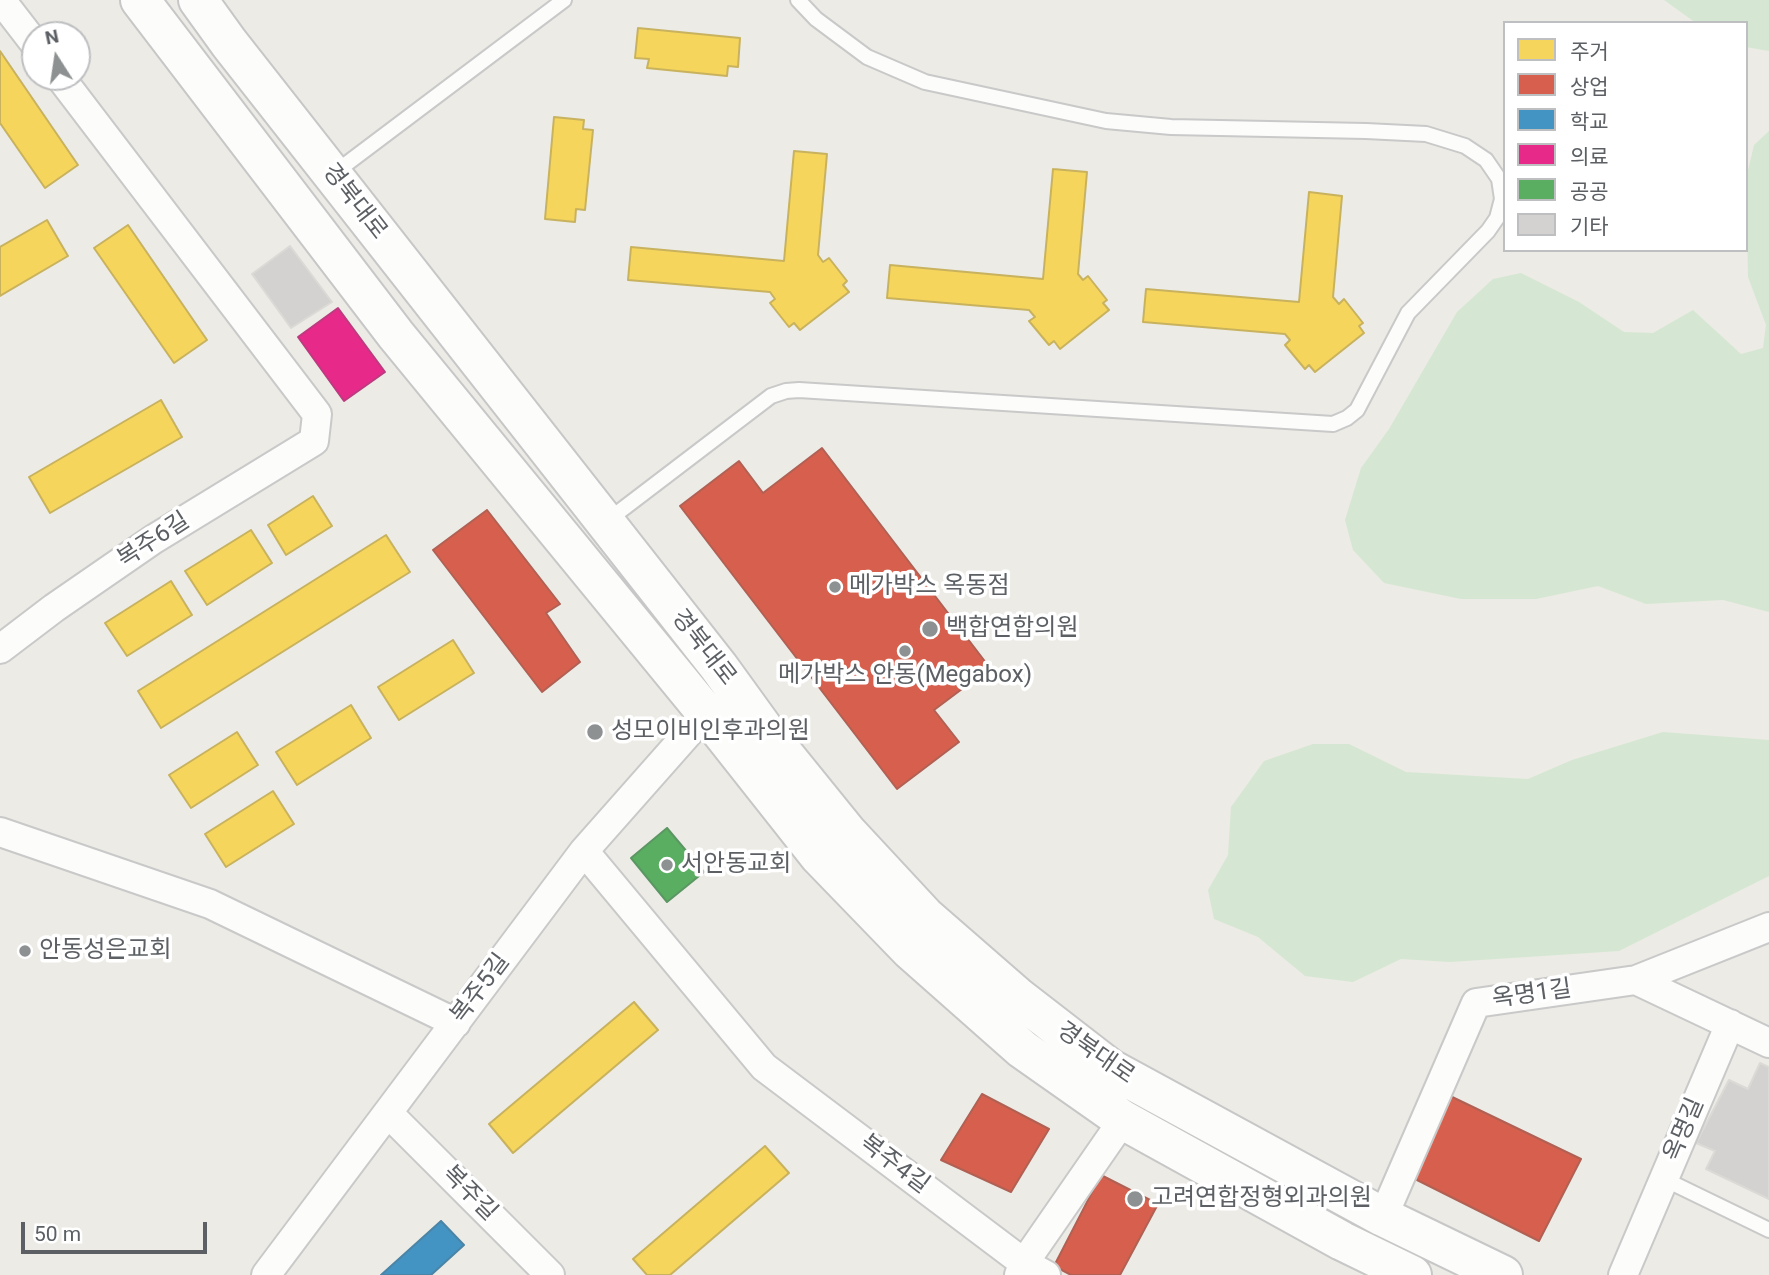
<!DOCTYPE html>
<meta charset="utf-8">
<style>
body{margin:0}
#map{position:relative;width:1769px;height:1275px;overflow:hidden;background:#ecebe6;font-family:Roboto,"Noto Sans KR",sans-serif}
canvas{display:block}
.legend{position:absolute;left:1503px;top:21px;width:245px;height:231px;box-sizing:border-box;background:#fff;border:2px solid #bebfc1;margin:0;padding:9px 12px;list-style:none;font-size:21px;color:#5c6064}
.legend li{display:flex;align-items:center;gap:14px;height:35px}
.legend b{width:35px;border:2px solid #bebfc1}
.north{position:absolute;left:21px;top:21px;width:70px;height:70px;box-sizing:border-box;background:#fff;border:2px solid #bebfc1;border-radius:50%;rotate:348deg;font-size:19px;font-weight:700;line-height:28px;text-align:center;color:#5c6064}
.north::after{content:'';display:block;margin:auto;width:24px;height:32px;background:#8e9192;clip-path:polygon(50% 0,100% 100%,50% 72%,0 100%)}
.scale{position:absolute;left:21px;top:1222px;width:186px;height:32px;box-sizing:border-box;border:4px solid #5c6064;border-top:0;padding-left:9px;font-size:21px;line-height:24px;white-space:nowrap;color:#5c6064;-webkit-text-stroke:5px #fff;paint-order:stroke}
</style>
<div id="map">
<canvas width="1769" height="1275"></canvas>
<ul class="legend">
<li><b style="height:19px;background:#f6d55c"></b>주거</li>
<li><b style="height:19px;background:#d6604d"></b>상업</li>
<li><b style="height:19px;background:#4393c3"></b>학교</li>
<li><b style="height:19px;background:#e7298a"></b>의료</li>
<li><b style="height:19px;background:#5aae61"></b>공공</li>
<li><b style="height:19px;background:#d3d2d0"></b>기타</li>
</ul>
<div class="north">N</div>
<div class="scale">50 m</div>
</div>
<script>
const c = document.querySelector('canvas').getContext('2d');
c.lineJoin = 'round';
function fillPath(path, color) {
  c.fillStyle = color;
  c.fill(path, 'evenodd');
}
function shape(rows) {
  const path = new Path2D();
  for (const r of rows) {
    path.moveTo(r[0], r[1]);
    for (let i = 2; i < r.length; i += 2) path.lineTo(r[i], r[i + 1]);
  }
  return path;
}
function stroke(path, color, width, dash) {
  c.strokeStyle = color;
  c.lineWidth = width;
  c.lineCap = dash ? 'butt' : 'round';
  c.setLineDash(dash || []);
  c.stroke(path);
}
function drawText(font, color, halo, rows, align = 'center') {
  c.font = font + ' Roboto,"Noto Sans KR",sans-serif';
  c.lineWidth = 7;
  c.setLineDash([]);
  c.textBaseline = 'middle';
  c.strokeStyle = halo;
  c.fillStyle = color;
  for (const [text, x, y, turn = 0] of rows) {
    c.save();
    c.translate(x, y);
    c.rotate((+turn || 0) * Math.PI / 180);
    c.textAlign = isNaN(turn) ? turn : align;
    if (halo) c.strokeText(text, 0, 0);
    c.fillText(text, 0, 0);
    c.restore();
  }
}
const green = shape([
 [1664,0,1769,0,1769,51,1746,47,1746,23,1696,23],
 [1769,131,1769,612,1723,600,1646,604,1598,586,1536,599,1461,599,1384,583,1353,550,1345,520,1361,468,1389,429,1457,312,1493,279,1521,273,1579,302,1624,332,1653,333,1693,310,1741,354,1763,348,1766,325,1748,277,1746,179,1754,145],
 [1663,732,1769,740,1769,876,1619,951,1450,962,1401,959,1353,982,1305,976,1258,937,1214,919,1208,890,1228,855,1231,807,1264,761,1313,744,1349,744,1406,772,1528,779,1572,760]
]);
const homes = shape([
 [638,28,740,38,738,67,728,66,727,76,647,68,649,59,635,58,638,28],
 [0,51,78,165,45,188,0,123,0,51],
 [554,117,584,120,583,129,593,130,585,210,576,209,575,222,545,219,554,117],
 [794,151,827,154,818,255,823,262,829,258,847,281,843,285,849,292,800,330,794,323,789,327,770,303,775,299,770,292,628,280,631,247,784,261,794,151],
 [1053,169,1087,172,1078,274,1083,280,1088,276,1107,300,1103,303,1109,310,1060,349,1054,341,1049,345,1029,321,1035,317,1029,310,887,298,890,265,1043,279,1053,169],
 [1309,192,1342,196,1333,297,1339,304,1344,299,1363,323,1359,326,1364,333,1315,372,1309,365,1305,369,1285,345,1290,340,1285,334,1143,322,1146,289,1299,302,1309,192],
 [47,220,68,256,0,296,0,247,47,220],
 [128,225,207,340,174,363,94,248,128,225],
 [161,400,182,437,50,513,29,477,161,400],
 [313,496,332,526,286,555,268,525,313,496],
 [251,530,272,563,207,605,185,571,251,530],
 [386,535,410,572,161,728,138,691,386,535],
 [171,581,192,615,127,656,105,623,171,581],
 [453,640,474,673,399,720,378,687,453,640],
 [351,705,371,738,297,785,276,752,351,705],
 [237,732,258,765,191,808,169,775,237,732],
 [273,791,294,824,226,867,205,834,273,791],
 [634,1002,658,1030,513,1153,489,1124,634,1002],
 [765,1146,789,1173,670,1275,647,1275,633,1259,765,1146]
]);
const shops = shape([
 [822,448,990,668,934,710,959,742,897,789,680,506,739,461,763,493,822,448],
 [487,510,560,604,546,613,580,662,542,692,433,550,487,510],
 [982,1094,1049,1129,1011,1192,941,1160,982,1094],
 [1446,1094,1581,1159,1539,1241,1409,1176,1446,1094],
 [1101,1175,1158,1204,1120,1275,1071,1275,1054,1266,1101,1175]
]);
const schools = shape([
 [441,1221,464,1245,431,1275,381,1275,441,1221]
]);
const health = shape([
 [338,308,385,372,344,401,298,337,338,308]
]);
const public = shape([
 [667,828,704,872,667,902,631,858,667,828]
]);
const building = shape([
 [290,246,332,302,291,328,252,274,290,246],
 [1760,1063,1769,1067,1769,1199,1706,1169,1715,1151,1696,1143,1729,1080,1748,1089,1760,1063]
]);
const lane = shape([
 [333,174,564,0],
 [607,521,771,396,786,391,799,390,1333,424,1347,418,1357,410,1408,313,1488,231,1497,218,1502,199,1499,179,1486,160,1465,146,1426,134,1366,131,1171,127,1106,121,925,82,867,57,816,19,798,0],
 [1664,1179,1769,1230]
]);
const street = shape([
 [1,0,35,44],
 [0,649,54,608,154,539,314,441,317,414,60,77],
 [0,832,210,904,456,1023],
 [584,851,764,1067,1024,1263,1046,1275],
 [1636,980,1769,1043],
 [388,1113,550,1275],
 [1383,1217,1476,1003,1636,980,1769,927],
 [266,1275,584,851,706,713],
 [1019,1275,1024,1263,1123,1120],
 [1623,1275,1730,1024]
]);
const secondary = shape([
 [140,0,396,335,706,713,819,856,910,950,1022,1049,1123,1120,1342,1241,1412,1275],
 [198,0,229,43,719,667,766,732,847,832,925,916,1018,997,1111,1069,1383,1217,1503,1275]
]);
const markers = [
 [835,587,7,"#8e9192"],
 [930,629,9,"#8e9192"],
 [905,651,7,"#8e9192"],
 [595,732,9,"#8e9192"],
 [667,865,7,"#8e9192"],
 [25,951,7,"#8e9192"],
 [1135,1199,9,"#8e9192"]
];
const streetNames = [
 ["경북대로",354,202,52],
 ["복주6길",154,541,-33],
 ["경북대로",703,648,52],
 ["복주5길",481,989,-53],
 ["옥명1길",1532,995,-8],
 ["경북대로",1095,1054,35],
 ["옥명길",1685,1130,-67],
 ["복주4길",894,1165,37],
 ["복주길",469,1194,45]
];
const poiNames = [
 ["메가박스 옥동점",849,587],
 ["백합연합의원",946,629],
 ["메가박스 안동(Megabox)",905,676,"center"],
 ["성모이비인후과의원",611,732],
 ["서안동교회",681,865],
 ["안동성은교회",39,951],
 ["고려연합정형외과의원",1151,1199]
];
fillPath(green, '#d5e7d2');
fillPath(homes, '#f6d55c');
stroke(homes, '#c8b25e', 2);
fillPath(shops, '#d6604d');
stroke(shops, '#b16054', 2);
fillPath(schools, '#4393c3');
stroke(schools, '#4a84a6', 2);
fillPath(health, '#e7298a');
stroke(health, '#bd3a7f', 2);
fillPath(public, '#5aae61');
stroke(public, '#5b9762', 2);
fillPath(building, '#d3d2d0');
stroke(building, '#dbdad6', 2);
stroke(lane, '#c8c9c8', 18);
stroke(street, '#c8c9c8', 32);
stroke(secondary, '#c7c7c7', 42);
stroke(lane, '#fcfcfb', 14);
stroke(street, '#fcfcfb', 28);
stroke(secondary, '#fcfcfb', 38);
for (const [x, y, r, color] of markers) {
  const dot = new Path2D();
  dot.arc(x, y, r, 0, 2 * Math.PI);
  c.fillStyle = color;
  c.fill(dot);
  stroke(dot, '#fff', 2.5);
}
drawText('24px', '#5c6064', '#fff', streetNames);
drawText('24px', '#5c6064', '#fff', poiNames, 'left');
</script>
